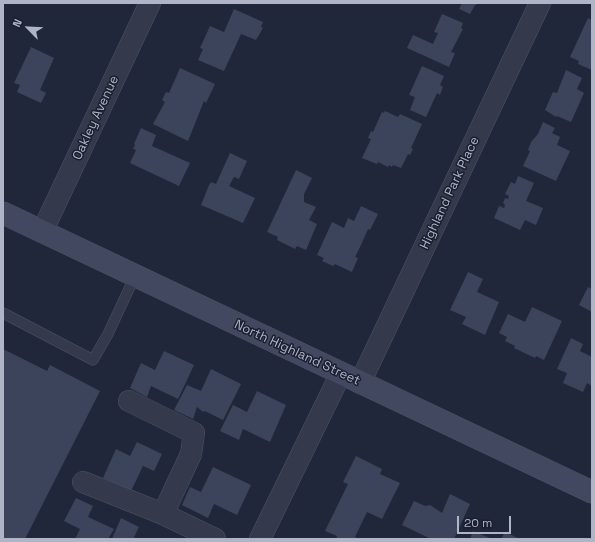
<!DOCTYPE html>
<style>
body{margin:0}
#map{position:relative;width:595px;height:542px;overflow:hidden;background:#20273b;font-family:"Space Grotesk",sans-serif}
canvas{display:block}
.frame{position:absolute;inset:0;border:4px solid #afb4c7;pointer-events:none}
.north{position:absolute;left:8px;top:8px;width:40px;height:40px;-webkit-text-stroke:3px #1a1f30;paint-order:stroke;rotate:294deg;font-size:11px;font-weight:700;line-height:16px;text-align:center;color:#afb4c7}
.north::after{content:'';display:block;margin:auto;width:14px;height:18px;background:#afb4c7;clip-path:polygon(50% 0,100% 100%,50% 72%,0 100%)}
.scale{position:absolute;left:457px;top:516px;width:54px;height:18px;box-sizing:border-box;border:2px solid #afb4c7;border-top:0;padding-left:5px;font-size:12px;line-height:14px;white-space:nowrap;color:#afb4c7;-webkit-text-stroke:3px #1a1f30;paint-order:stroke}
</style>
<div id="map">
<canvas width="595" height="542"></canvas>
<div class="frame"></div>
<div class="north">N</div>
<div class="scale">20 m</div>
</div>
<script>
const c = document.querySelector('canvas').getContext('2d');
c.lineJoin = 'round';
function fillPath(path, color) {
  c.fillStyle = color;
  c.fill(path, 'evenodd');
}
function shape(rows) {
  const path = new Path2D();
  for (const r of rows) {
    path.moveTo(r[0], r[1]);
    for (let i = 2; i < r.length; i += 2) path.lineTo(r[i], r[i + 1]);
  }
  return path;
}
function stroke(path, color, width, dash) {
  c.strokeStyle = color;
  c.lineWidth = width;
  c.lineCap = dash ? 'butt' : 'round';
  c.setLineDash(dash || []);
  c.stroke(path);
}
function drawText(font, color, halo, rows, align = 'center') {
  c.font = font + ' "Space Grotesk",sans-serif';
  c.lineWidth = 3;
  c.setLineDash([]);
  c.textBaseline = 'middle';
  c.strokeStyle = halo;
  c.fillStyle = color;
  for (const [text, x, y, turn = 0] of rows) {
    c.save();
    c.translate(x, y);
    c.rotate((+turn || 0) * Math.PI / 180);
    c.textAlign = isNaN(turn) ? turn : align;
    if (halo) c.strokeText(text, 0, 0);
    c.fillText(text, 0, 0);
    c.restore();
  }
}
const building = shape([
 [462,3,477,3,476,5,475,5,470,14,459,9],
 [234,9,263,22,261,27,263,28,256,40,241,34,224,71,198,60,203,49,200,48,210,26,224,32],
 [442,14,463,23,461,28,463,29,451,52,455,53,449,67,407,48,413,35,433,44,438,33,434,32],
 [588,18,592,20,592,70,578,64,579,61,570,57],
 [31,47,54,58,40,90,46,93,41,103,17,92,20,85,14,83],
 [422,66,444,76,440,85,443,87,440,95,437,93,426,117,410,110,415,97,409,95],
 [180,68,215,84,206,103,204,101,188,141,153,124,165,102,162,100,166,92,169,93],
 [566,70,582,78,577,89,584,93,571,122,557,116,556,117,545,110,553,92,557,93],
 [385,111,398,117,400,114,422,124,411,148,413,149,410,155,408,154,401,168,393,165,392,167,389,165,388,167,378,162,377,164,362,158,371,139,368,138,371,131,373,132,382,112,384,113],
 [543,122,555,128,552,133,560,137,557,145,570,151,556,181,523,166,530,151,528,150,531,142,538,134],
 [141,128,156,135,152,146,190,163,179,186,130,163,136,150,133,149,135,145,134,144],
 [230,153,247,161,239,179,234,177,229,186,255,198,243,223,201,205,209,185,211,182,216,184],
 [296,170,312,178,304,194,304,202,316,207,309,220,317,224,306,250,297,246,295,249,277,240,278,237,267,232],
 [518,176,534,183,526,201,543,208,536,225,525,220,520,230,494,218,499,206,504,208,505,205,503,203,505,198,508,199,509,196,505,194,511,182,515,184],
 [361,206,378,214,370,230,368,229,361,245,355,257,358,258,352,272,335,264,333,266,322,261,324,258,317,255,332,222,344,228,348,218,354,221],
 [468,272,483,279,477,292,499,302,485,335,462,324,466,317,450,310],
 [588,287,592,289,592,312,579,305],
 [532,307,562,321,544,360,536,356,535,358,514,348,515,346,505,341,507,337,499,333,508,314,525,322],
 [571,338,583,344,580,351,592,357,592,386,587,383,583,392,563,383,567,373,557,369],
 [3,349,47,371,50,365,100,391,25,539,3,539],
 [164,351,194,365,178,399,151,386,147,397,130,388,141,363,155,370],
 [211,369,241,384,223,420,205,411,203,412,197,407,193,419,174,410,187,385,201,391],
 [257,391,286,405,270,442,243,429,239,440,220,431,233,405,247,412],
 [137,442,162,454,154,471,143,466,131,491,103,478,116,449,130,456],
 [356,456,382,469,380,474,400,483,382,519,367,512,355,537,359,539,336,539,337,536,325,531,348,484,343,482],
 [213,467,251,485,237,515,214,504,208,518,182,505,190,487,201,492],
 [450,494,470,504,454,539,431,539,402,525,414,501,425,506,430,505,442,513],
 [76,498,93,506,88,517,114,529,108,539,75,539,80,529,64,521],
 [121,518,139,527,134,537,138,539,112,539],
 [473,531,492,539,470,539],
 [505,532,520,539,501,539]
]);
const lane = shape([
 [3,313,93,360,108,334,135,276]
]);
const street = shape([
 [42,232,150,3],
 [360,383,540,3],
 [129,401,194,433,191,454,163,514],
 [83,482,163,514,215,539],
 [260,539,341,373]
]);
const secondary = shape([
 [3,213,592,492]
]);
const streetNames = [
 ["Oakley Avenue",96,118,-65],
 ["Highland Park Place",450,193,-65],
 ["North Highland Street",297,353,25]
];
fillPath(building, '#3c445b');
stroke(lane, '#4f5466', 11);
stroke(street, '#4f5466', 22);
stroke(secondary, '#4f5466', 23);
stroke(lane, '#343a4b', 10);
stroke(street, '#343a4b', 21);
stroke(secondary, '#42485f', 22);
drawText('13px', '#afb4c7', '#1a1f30', streetNames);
</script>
